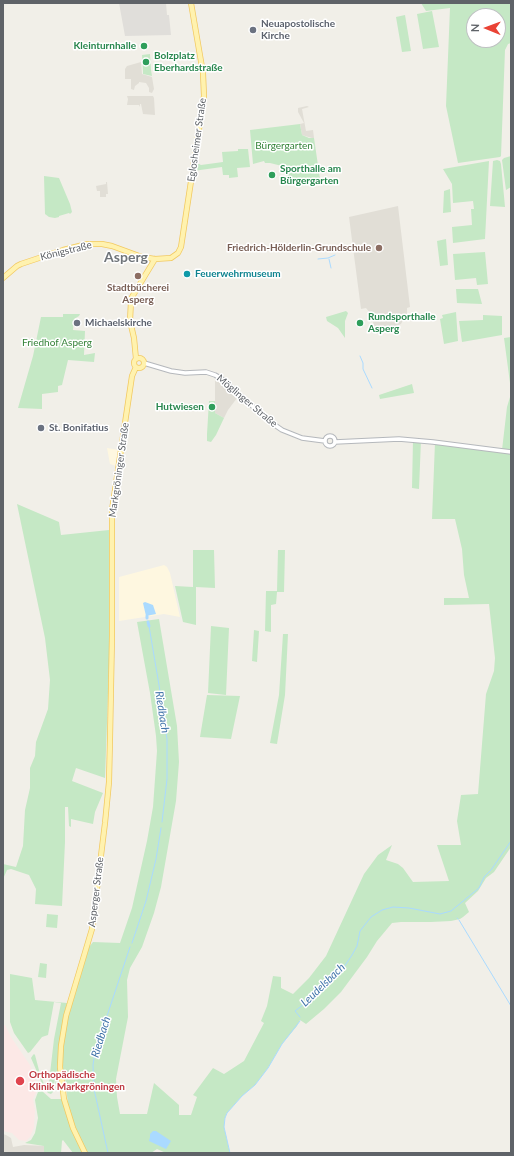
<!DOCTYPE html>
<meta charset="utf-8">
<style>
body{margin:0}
#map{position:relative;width:514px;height:1156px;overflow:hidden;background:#f1efe8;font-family:Lato,sans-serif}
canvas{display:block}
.frame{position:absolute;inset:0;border:4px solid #5f6368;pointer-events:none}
.north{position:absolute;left:466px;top:8px;width:40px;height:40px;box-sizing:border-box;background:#fff;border:1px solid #bfc1c3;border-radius:50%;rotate:271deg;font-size:11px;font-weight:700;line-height:16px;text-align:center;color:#5f6368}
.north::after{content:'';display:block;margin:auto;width:14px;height:18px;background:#ea4335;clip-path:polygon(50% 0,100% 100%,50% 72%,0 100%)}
</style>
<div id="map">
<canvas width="514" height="1156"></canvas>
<div class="frame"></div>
<div class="north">N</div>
</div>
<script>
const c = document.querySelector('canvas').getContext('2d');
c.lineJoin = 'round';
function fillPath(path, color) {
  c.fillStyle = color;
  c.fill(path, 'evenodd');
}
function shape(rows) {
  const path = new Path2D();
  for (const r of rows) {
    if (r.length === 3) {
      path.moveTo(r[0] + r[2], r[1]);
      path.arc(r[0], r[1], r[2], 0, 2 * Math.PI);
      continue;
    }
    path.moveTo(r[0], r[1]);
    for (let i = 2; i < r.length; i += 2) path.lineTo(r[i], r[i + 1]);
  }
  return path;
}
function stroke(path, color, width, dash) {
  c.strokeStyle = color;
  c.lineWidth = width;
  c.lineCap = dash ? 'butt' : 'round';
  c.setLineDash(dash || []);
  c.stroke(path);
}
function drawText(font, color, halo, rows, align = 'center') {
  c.font = font + ' Lato,sans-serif';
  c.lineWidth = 3;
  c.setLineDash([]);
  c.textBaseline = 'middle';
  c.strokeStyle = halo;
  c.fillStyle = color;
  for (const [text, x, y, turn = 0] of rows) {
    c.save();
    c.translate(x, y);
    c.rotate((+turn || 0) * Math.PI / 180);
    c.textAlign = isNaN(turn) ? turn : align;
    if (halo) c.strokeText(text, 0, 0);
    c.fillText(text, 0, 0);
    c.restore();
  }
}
const commercial = shape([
 [107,448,119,450,116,466,110,464],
 [164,565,167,567,170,573,180,617,164,614,119,621,119,577]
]);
const industrial = shape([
 [119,3,166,3,167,15,169,15,171,35,125,36]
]);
const education = shape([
 [141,62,142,74,152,77,154,89,152,93,149,92,149,88,146,83,139,82,139,83,135,86,134,90,131,89,131,79,125,79,125,69,127,66],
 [127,96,153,96,154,98,155,115,143,114,141,104,140,104,140,107,139,105,127,105,128,99],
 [307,106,309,107,302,109,306,131,313,130,314,138,312,138,302,135,300,124,304,123,298,112,298,108],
 [106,182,107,182,108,194,106,194,106,197,100,197,100,191,97,191,96,186,106,184],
 [398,206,410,307,407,308,407,317,404,318,401,324,377,334,370,313,366,308,361,309,349,217],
 [215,379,237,398,228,410,224,418,215,413],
 [3,1134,6,1135,11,1138,13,1147,24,1145,45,1146,44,1153,3,1153]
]);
const medical = shape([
 [3,1025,5,1025,11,1037,30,1065,37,1084,38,1088,33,1099,35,1111,34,1128,30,1137,26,1141,19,1140,12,1133,3,1131]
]);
const green = shape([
 [421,3,511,3,511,43,508,44,505,50,501,156,500,157,458,163,446,106,450,8,426,11],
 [474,16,498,16,498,40,474,40],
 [432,11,439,47,423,49,417,14],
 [405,15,411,51,402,52,396,17],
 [150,54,151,70,152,76,143,74,143,71,142,55],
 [300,124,302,135,309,138,314,138,320,179,287,184,286,167,270,163,265,163,264,161,253,164,250,130],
 [238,149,248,149,250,167,237,168,238,177,229,178,229,175,223,175,222,167,193,171,194,166,199,164,201,165,223,162,222,152,238,151],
 [511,156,511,187,506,190,502,160,504,158],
 [497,160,500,161,501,164,505,207,490,206,493,161],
 [489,161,485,239,453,243,452,227,472,225,471,209,474,209,473,201,453,203,452,184,443,169],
 [44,176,59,178,70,204,72,212,70,214,69,213,59,216,59,217,55,218,49,217,45,214],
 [450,189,451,212,443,213,444,191],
 [446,239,448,265,440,266,437,241],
 [485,252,488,284,477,285,476,278,455,280,453,254],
 [456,289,478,289,482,304,457,303],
 [346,311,348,313,345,321,345,338,338,328,327,321,326,317],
 [456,312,458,341,444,344,440,319,443,318,442,315],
 [63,314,80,314,79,316,74,319,73,330,85,331,84,355,95,353,94,362,68,360,62,385,58,386,58,392,42,394,42,409,18,408,33,356,41,317,63,317],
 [483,315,502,316,502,335,462,342,459,321,483,320],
 [511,337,511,847,494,872,486,878,478,891,465,903,469,912,463,917,460,919,451,921,431,922,401,922,392,923,377,941,367,957,341,992,324,1009,306,1024,300,1020,297,1026,282,1044,268,1068,255,1085,242,1096,227,1113,225,1118,224,1127,230,1153,166,1153,157,1149,151,1153,87,1153,74,1126,67,1104,68,1104,65,1078,64,1078,62,1071,62,1045,68,1017,89,947,93,942,120,943,132,908,147,841,153,807,157,751,156,736,150,693,137,622,159,619,177,726,179,762,176,801,161,887,154,913,142,947,130,968,127,980,128,1017,116,1079,117,1097,120,1114,147,1114,154,1083,179,1105,179,1115,191,1115,197,1097,193,1095,213,1068,224,1074,244,1061,264,1023,261,1021,267,1006,273,976,281,977,281,988,293,994,309,978,326,956,364,874,378,855,392,845,386,860,398,864,403,868,413,882,449,881,437,845,461,845,457,821,461,795,478,794,486,694,494,671,495,658,489,604,444,605,444,598,469,598,464,575,462,549,455,519,432,519,435,442,502,450,507,407,510,397,510,383,504,338],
 [412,384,414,393,380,399,379,395],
 [209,401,215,401,215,413,224,418,216,435,211,442,207,441,207,434],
 [413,440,421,440,419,489,412,488],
 [17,504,59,522,61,535,109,530,109,665,105,778,76,768,72,781,103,793,95,812,93,824,71,819,71,827,69,826,68,807,65,807,65,842,62,906,35,904,36,889,29,875,11,869,7,870,3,879,3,864,16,867,23,846,25,810,30,788,30,768,35,756,36,742,48,709,50,680,45,638],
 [193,550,214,550,215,588,196,587,196,625,183,622,175,586,193,587],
 [278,550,285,550,284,592,277,592,276,604,271,605,271,632,265,631,266,591,277,591],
 [211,626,229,628,226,695,208,693],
 [254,630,259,631,257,662,252,661],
 [283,634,288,634,285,695,277,744,270,743,279,695],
 [207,695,240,696,231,739,200,737],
 [47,914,58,915,57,928,46,927],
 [85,945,73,986,58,1057,58,1090,56,1091,55,1077,53,1092,51,1094,48,1093,44,1088,31,1058,33,1055,34,1054,35,1055,40,1074,44,1084,49,1082,54,1039,61,1003,54,1002,48,1035,42,1037,30,1052,28,1053,14,1033,10,1022,10,974,32,978,35,1000,67,1003,58,1045,55,1076,58,1045,64,1017],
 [40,963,47,964,46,978,38,977],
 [42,1091,51,1099,64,1099,85,1153,73,1153,63,1140,62,1141,61,1153,44,1153,44,1146,25,1143,31,1140,35,1133,38,1118,35,1100,38,1092]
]);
const water = shape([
 [145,602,153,605,156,614,146,616,143,603],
 [153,1131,156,1131,171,1141,166,1149,149,1141,150,1137,150,1134]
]);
const stream = shape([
 [318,259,328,258,335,255],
 [329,259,331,268],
 [360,356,363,363,363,369,372,388],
 [149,626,159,685,167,739,167,779,162,822],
 [457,918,458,919],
 [459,920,511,1006],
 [132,943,146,901,156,859,161,828],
 [300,1017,295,1011,312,998,344,967,352,955,357,946,360,931,371,917,382,910,393,907,409,908,440,914,451,911,479,888,484,877,491,870,511,841],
 [108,1153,94,1089,93,1065,95,1052,130,947],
 [230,1153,224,1127,225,1118,227,1113,242,1096,255,1085,268,1068,282,1044,300,1021]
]);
const canal = shape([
 [147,616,147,618],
 [148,622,149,626]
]);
const minor = shape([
 [144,363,171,371,185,373,206,372,215,375,222,379,269,421,282,430,302,438,325,441],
 [330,441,5],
 [335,442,399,439,433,442,511,452]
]);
const major = shape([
 [3,278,17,266,21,264,63,250,87,244,102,244,112,246,142,257,155,259,171,258,178,253,181,247,204,96,203,73,191,3],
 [139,363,5],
 [136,359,134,338,130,321,131,301,132,297,155,259],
 [85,1153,73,1128,64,1099,60,1067,61,1046,66,1016,92,929,105,823,109,782,110,739,112,636,112,510,132,376,136,367]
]);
const markers = [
 [253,30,4,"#6b7280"],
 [144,46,4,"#2e9e5b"],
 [146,62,4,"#2e9e5b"],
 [272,175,4,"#2e9e5b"],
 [379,248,4,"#8d6e63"],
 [187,274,4,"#0f9aa8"],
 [138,276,4,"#8d6e63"],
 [77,323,4,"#6b7280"],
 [360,323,4,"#2e9e5b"],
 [212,407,4,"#2e9e5b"],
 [41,428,4,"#6b7280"],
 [20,1081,5,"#e0444e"]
];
const worshipNames = [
 ["Neuapostolische",261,24],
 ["Kirche",261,36],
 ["Michaelskirche",85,323],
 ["St. Bonifatius",49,428]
];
const leisureNames = [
 ["Kleinturnhalle",136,46,"right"],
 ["Bolzplatz",154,56],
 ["Eberhardstraße",154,68],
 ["Sporthalle am",280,169],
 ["Bürgergarten",280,181],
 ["Rundsporthalle",368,317],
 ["Asperg",368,329],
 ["Hutwiesen",204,407,"right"]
];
const streetNames = [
 ["Eglosheimer Straße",197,140,-82],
 ["Königstraße",66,251,-14],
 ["Möglinger Straße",247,401,40],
 ["Markgröninger Straße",119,470,-82],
 ["Asperger Straße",96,892,-83]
];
const parkNames = [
 ["Bürgergarten",284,146],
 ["Friedhof Asperg",57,343]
];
const educationNames = [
 ["Friedrich-Hölderlin-Grundschule",371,248],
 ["Stadtbücherei",138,288,"center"],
 ["Asperg",138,300,"center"]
];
const cultureNames = [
 ["Feuerwehrmuseum",195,274]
];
const healthNames = [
 ["Orthopädische",29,1075],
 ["Klinik Markgröningen",29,1087]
];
const waterNames = [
 ["Riedbach",162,712,81],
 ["Leudelsbach",323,985,-44],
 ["Riedbach",101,1037,-73]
];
const districtNames = [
 ["Asperg",126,257]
];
fillPath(commercial, '#fef7e0');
fillPath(industrial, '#e0deda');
fillPath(education, '#e1ded6');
fillPath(medical, '#fce8e6');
fillPath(green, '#c5e8c5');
fillPath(water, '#aadaff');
stroke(stream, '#aadaff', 1);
stroke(canal, '#aadaff', 3);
stroke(minor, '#b5b8bc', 5.5);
stroke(major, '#f2c960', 6);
stroke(minor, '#fff', 3.5);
stroke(major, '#fff2af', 4.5);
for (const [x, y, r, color] of markers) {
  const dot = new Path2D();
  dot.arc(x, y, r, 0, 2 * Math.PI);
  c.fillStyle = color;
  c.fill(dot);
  stroke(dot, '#fff', 1.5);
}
drawText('bold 10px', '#5b616d', '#fff', worshipNames, 'left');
drawText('bold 10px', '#27864d', '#fff', leisureNames, 'left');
drawText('10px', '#5f6368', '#fff', streetNames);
drawText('10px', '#348238', '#fff', parkNames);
drawText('bold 10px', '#785e54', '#fff', educationNames, 'right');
drawText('bold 10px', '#0d838f', '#fff', cultureNames, 'left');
drawText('bold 10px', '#be3a42', '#fff', healthNames, 'left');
drawText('italic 11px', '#4174aa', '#fff', waterNames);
drawText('bold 14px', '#70757a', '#fff', districtNames);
</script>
